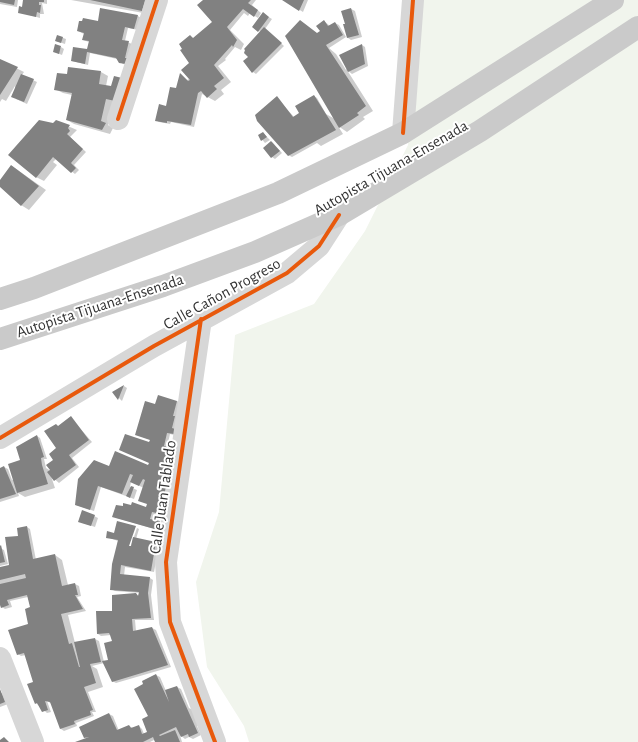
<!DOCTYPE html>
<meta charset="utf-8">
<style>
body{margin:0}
canvas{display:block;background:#fff}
</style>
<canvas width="638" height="742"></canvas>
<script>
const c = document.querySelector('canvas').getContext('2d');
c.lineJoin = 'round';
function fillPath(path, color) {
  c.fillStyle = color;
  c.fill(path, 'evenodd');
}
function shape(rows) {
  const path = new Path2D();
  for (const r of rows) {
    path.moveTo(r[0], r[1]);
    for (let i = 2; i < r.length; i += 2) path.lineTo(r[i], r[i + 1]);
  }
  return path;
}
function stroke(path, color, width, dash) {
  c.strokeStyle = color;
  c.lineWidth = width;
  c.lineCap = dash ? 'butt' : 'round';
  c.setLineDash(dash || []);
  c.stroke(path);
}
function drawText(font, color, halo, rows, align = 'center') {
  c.font = font + ' "Alegreya Sans",sans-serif';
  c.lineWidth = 4;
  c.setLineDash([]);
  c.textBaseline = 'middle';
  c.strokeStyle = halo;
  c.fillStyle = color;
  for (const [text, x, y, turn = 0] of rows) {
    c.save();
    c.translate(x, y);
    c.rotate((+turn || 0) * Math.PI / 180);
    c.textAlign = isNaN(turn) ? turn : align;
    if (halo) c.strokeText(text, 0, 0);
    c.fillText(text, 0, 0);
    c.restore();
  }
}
const green = shape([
 [423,0,638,0,638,742,249,742,244,726,207,667,196,582,219,512,235,335,314,304,365,231,408,145]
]);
const shadow = shape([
 [0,0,18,0,17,7,0,4],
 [24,0,47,0,47,4,42,3,44,14,40,14,40,18,19,12,23,8],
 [71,0,153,0,149,14],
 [204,0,256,0,252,5,261,13,258,18,250,13,248,16,244,13,230,30,244,44,241,50,235,47,225,59,226,60,218,66,231,82,221,90,224,94,215,101,202,94,194,127,171,122,170,124,159,122,156,120,167,107,177,89,181,74,187,80,189,79,182,70,191,62,190,36,194,39,213,22],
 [284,0,308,0,303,12],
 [351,9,355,11,362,37,351,40,348,38,344,25,346,24],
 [138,16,141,18,138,30,128,28,125,41,132,44,129,65,123,64,117,59,90,53,88,65,72,61,88,50,89,42,83,40,84,34,78,31,99,23],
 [267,16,272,19,265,29,284,46,256,74,253,72,250,57,261,32,259,31],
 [324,21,330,26,335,23,339,25,346,37,329,48,336,54,346,70,362,45,365,47,368,66,352,74,347,70,373,111,363,117,365,119,347,132,338,126,343,134,321,146,317,143,292,157,288,155,277,98,294,117,301,113,314,96,317,98,326,114,335,119,286,36,317,34,321,31],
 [58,36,66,39,65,44,56,41],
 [61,47,64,49,62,55,57,53],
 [0,60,24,72,22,75,37,82,27,104,16,99,15,86,6,101,2,99,0,102],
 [101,72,108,76,106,86,113,88,114,103,108,125,113,128,110,134,74,124,67,120,72,95,63,93,55,89,67,75],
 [56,121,77,130,70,137,86,152,74,165,79,170,75,174,56,159,53,162,57,165,44,181,36,177,53,125],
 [263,133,270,140,265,143,259,136],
 [272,142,282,153,275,159,272,157],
 [12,166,46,190,29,210,21,205,0,185,0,181],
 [124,386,127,388,122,401,113,392],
 [177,401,180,403,178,436,170,434,167,448,164,515,156,513,153,521,163,524,161,531,117,518,146,508,148,504,144,488,131,482,130,487,137,490,134,499,101,487,94,511,76,505,109,467,149,466,151,440,140,436,155,406],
 [71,418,92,442,72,458,79,467,59,483,51,476,55,488,25,497,18,493,19,496,0,502,0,469,4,467,8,469,12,480,14,479,21,461,37,436,40,438,47,459,44,459,46,468,51,471,58,449,56,425,59,427],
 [94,516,98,518,95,527,83,523],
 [27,527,30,529,36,560,55,555,62,560,68,585,75,584,79,586,81,596,77,597,86,611,68,615,75,643,95,639,99,641,104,662,110,661,113,641,111,635,101,636,98,634,113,612,135,593,139,596,140,593,115,591,111,589,118,541,107,537,114,534,129,551,137,528,139,529,136,539,159,545,154,572,125,567,124,576,150,578,153,580,151,595,154,620,135,620,136,631,152,628,156,630,171,667,116,683,112,681,104,663,92,666,97,669,103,687,88,692,96,712,92,712,94,716,76,723,77,726,64,731,61,729,52,704,47,701,51,712,47,713,36,703,36,682,26,655,21,656,18,654,31,625,31,608,28,597,10,601,12,607,5,609,2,607,0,602,0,568,11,566,19,536],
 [0,548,4,550,8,564,0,566],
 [156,675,160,677,166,691,177,687,181,689,189,708,193,710,199,725,197,726,201,735,193,739,189,737,185,739,180,735,182,742,156,742,154,740,150,742,79,742,88,739,85,737,109,714,113,716,119,731,129,726,133,728,139,726,142,729,144,734,148,733,149,716],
 [0,692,4,694,8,704,0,707]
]);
const building = shape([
 [0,0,15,0,14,5,0,2],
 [23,0,44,0,44,2,39,2,39,5,41,5,40,13,37,12,36,17,18,13,19,6,22,7],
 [90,0,145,0,142,11],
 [203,0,251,0,248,3,258,10,254,17,243,9,227,27,237,40,233,47,232,45,214,65,224,78,214,86,217,89,207,98,201,91,198,93,191,125,167,121,167,123,155,121,159,104,166,106,170,87,176,88,180,73,188,81,190,80,181,70,189,63,180,50,182,49,179,44,190,35,193,38,212,22,197,5],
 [282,0,304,0,299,11],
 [100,8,138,15,134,29,125,27,122,40,129,41,125,58,128,58,126,64,119,63,116,58,87,52,85,64,71,61,73,47,87,49,89,41,82,40,84,33,77,31,79,21,82,21,83,18,98,21],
 [351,8,359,35,347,38,343,24,345,24,341,11],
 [263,12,269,17,258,32,252,27],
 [300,20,317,33,320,31,316,26,324,20,328,26,335,22,343,35,326,45,366,106,357,113,359,115,339,128,285,36],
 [264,27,282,43,252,73,243,61,248,57,244,53,245,50,244,49],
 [57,35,63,37,61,43,55,41],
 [55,44,61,46,59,54,53,52],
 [362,44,365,64,348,72,339,55],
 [0,59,18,67,0,95],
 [68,67,101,71,99,84,111,86,114,76,122,78,115,101,106,99,101,121,106,123,102,130,66,120,72,93,54,90,57,73,67,74],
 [21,74,34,79,24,102,11,97],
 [314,95,336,130,288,156,257,121,255,115,277,96,293,117,299,113,295,106],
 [39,120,53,123,56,120,70,125,68,128,70,131,67,134,83,149,71,163,76,168,71,173,53,157,36,178,8,155],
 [263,132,267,137,261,141,258,135],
 [271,141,280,151,271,158,263,148],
 [11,165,39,186,21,206,0,187,0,180],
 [124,385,118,400,112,392],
 [158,395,177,401,173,416,175,416,172,428,175,429,174,434,167,433,164,446,174,449,161,514,152,512,150,519,160,521,158,530,112,517,116,505,123,506,123,503,131,505,132,502,146,507,147,504,138,501,145,480,143,479,139,486,130,482,133,475,130,474,122,494,98,486,90,510,75,505,78,479,94,460,109,466,115,451,148,465,149,463,119,450,125,434,149,442,150,440,135,435,145,401,155,404],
 [71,416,89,440,69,455,76,465,54,481,47,472,50,470,46,465,53,460,49,454,56,448,44,431,56,424,58,426],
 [37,435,44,457,41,458,42,465,48,484,17,493,8,464,20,460,16,447],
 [4,466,16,494,0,499,0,468],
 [131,486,134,487,130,498,126,496],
 [82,510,95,515,91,526,78,522],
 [117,521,136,526,129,546,131,546,133,537,156,542,151,571,121,565,120,574,150,577,148,593,151,618,132,619,133,631,152,627,168,665,112,682,102,661,108,660,104,643,112,641,110,635,109,633,97,634,96,611,112,611,112,595,136,593,138,596,139,592,110,590,112,564,118,540,106,538,107,531,114,533],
 [27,526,33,559,55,554,62,586,75,583,78,595,75,595,83,609,61,614,69,644,72,643,79,667,80,667,74,642,95,638,101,662,90,664,96,683,84,687,93,710,90,711,91,715,74,721,75,724,60,729,50,702,45,701,48,710,42,712,37,703,35,704,27,684,33,682,24,653,17,655,8,630,28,624,25,609,30,607,27,595,7,600,9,605,1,608,0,605,0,584,26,578,25,574,0,580,0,567,9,565,5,537,18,536,17,528],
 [1,545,5,562,0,563,0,546],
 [156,674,169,702,165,690,177,686,198,733,189,737,188,734,181,737,176,727,159,735,160,736,175,730,180,742,155,742,153,737,143,742,75,742,89,737,84,738,79,727,109,713,117,730,129,725,131,728,139,725,142,734,147,732,142,719,148,716,134,689,143,684,142,681],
 [0,689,5,702,0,704],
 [4,737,9,742,0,742,0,740]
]);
const street = shape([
 [118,119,157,0],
 [403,133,413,0],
 [201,319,166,562,170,622,215,742],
 [0,438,154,346,287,273,319,246,339,215],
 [0,658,33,742]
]);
const primary = shape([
 [0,299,34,288,278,193,403,133,613,0],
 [0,339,163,286,255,252,339,215,480,131,638,27]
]);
const cycleway = shape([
 [118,119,157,0],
 [403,133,413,0],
 [201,319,166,562,170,622,215,742],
 [0,438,154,346,287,273,319,246,339,215]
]);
const streetNames = [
 ["Autopista Tijuana-Ensenada",391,168,-30],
 ["Calle Cañon Progreso",222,294,-29],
 ["Autopista Tijuana-Ensenada",100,306,-18],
 ["Calle Juan Tablado",163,497,-82]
];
fillPath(green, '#f1f5ed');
fillPath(shadow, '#0003');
fillPath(building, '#818181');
stroke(street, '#d7d7d7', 22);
stroke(primary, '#cacaca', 22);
stroke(cycleway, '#e8590c', 4);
drawText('16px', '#333', '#fff', streetNames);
</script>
